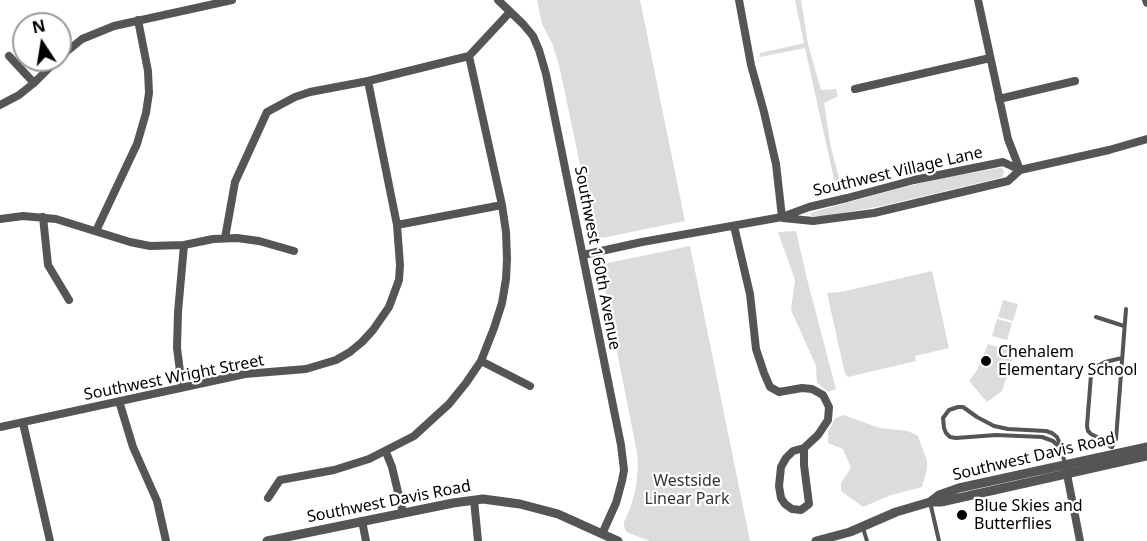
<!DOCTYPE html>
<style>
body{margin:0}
#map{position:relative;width:1147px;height:541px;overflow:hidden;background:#fff;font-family:"Noto Sans",sans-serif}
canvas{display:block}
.north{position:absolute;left:12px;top:12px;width:60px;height:60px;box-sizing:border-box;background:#fff;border:2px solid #999;border-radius:50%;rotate:348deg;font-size:16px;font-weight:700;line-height:24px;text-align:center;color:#000}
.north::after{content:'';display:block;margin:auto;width:21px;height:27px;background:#000;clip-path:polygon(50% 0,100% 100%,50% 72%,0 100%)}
</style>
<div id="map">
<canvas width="1147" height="541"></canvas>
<div class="north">N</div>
</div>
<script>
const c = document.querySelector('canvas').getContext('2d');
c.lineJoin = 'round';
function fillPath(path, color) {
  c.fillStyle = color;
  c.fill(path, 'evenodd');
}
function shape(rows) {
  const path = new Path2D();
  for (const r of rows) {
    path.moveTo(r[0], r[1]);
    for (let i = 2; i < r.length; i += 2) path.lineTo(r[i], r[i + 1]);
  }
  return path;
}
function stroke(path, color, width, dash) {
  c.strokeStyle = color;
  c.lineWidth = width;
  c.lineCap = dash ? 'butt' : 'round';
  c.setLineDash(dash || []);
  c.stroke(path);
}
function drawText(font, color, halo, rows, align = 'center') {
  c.font = font + ' "Noto Sans",sans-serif';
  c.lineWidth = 4.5;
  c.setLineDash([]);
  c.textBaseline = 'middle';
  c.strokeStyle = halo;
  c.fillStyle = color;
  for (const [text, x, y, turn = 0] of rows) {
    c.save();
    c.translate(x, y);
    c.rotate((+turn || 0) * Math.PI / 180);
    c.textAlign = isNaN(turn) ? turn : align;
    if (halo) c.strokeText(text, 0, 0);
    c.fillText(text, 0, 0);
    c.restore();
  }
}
const green = shape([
 [537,0,640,0,685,221,602,238,595,235,559,65,552,43,542,24],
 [795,0,801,0,808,44,821,90,836,89,838,96,824,103,831,148,843,192,837,193,805,48,760,57,760,53,804,43],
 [999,168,1002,168,1004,172,1003,176,1000,178,882,206,824,216,811,216,810,214,813,212,904,187,944,178],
 [796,231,808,283,836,389,828,392,817,383,816,366,791,310,795,280,778,232],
 [690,246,750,541,650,541,631,534,627,532,624,527,624,522,631,506,636,487,638,465,637,453,601,270,604,265,608,263],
 [932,271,949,348,915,356,916,361,848,377,845,374,827,293,841,292],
 [1003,300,1018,304,1013,321,998,317],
 [997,319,1012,323,1007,340,992,336],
 [988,344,1017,353,1016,358,1013,358,1002,391,987,402,969,381,977,370],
 [843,415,880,428,908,431,918,436,927,461,927,469,922,487,891,495,863,507,841,491,841,483,851,468,843,449,828,443,828,432,835,418]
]);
const service = shape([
 [1096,317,1124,326],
 [1111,447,1105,441,1091,434,1088,431,1087,426,1091,375,1096,367,1105,362,1122,358],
 [1112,447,1116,439,1126,309],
 [1061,449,1053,441,1042,437,996,435,956,438,950,437,946,433,944,428,943,418,949,410,958,407,963,407,977,417,994,426,1008,429,1046,431,1052,433,1057,437,1060,444,1065,464],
 [930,502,939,541],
 [863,528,867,541]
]);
const minor = shape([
 [498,0,523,24,533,36,539,50,546,74,621,445,624,470,622,481,616,503,602,534],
 [739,0,751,65,764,112,776,164,782,217],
 [978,0,1008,139,1020,170],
 [1146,0,1147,3],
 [9,56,34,83],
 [60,57,82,39,114,26,232,0],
 [855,89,990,58],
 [999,99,1075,81],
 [0,105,19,95,34,83,57,60],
 [43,217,48,265,69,300],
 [783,218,813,221,874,213,1008,181,1020,170,1109,150,1147,139],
 [0,219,23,216,56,219,130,242,150,246,184,245,213,239,237,238,259,241,294,251],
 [397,225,502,205],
 [734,226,750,294,756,349,764,373,770,387,779,392,802,388,812,389,823,395,829,407,828,420,818,435,804,448,793,451,786,458,781,467,779,486,781,498,785,504,792,509,801,510,809,504,804,465,804,448],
 [96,231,137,144,146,113,149,93,148,71,138,20],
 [225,238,235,182,267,112,295,97,310,92,368,81,469,56,510,12],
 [583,255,642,242,782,217,809,207,847,198,914,180,1003,162,1020,170],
 [481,361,530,386],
 [182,387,177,348,178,312,184,245],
 [119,401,133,447,157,501,166,541],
 [23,423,50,541],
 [0,427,245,374,306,369,336,360,350,352,362,342,373,330,389,307,399,280,400,265,397,225,368,81],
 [386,452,392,467,403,513],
 [1066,469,1080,541],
 [268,498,280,480,334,470,369,459,414,436,449,404,466,383,481,361,494,328,502,303,506,279,507,259,506,232,502,205,469,56],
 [474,500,478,541],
 [362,521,366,541]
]);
const tertiary = shape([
 [930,502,939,495,959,488,1147,447],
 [267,541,453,503,483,499,520,504,558,514,618,541],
 [816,541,850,532,896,512,930,502,941,502,1147,456]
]);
const markers = [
 [986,361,6,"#000"],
 [962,515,6,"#000"]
];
const streetNames = [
 ["Southwest Village Lane",898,172,-13],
 ["Southwest 160th Avenue",597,258,79],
 ["Southwest Wright Street",174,378,-11],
 ["Southwest Davis Road",1034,457,-13],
 ["Southwest Davis Road",389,502,-11]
];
const poiNames = [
 ["Chehalem",998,352],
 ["Elementary School",998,370],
 ["Blue Skies and",974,506],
 ["Butterflies",974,524]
];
const parkNames = [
 ["Westside",687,481],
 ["Linear Park",687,499]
];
fillPath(green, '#dcdcdc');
stroke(service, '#555', 4);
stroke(minor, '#555', 8);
stroke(tertiary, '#555', 9);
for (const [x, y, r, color] of markers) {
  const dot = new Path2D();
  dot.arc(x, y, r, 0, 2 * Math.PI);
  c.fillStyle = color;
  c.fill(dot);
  stroke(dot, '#fff', 2);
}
drawText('16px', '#000', '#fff', streetNames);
drawText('16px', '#000', '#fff', poiNames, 'left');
drawText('16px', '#333', '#fff', parkNames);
</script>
